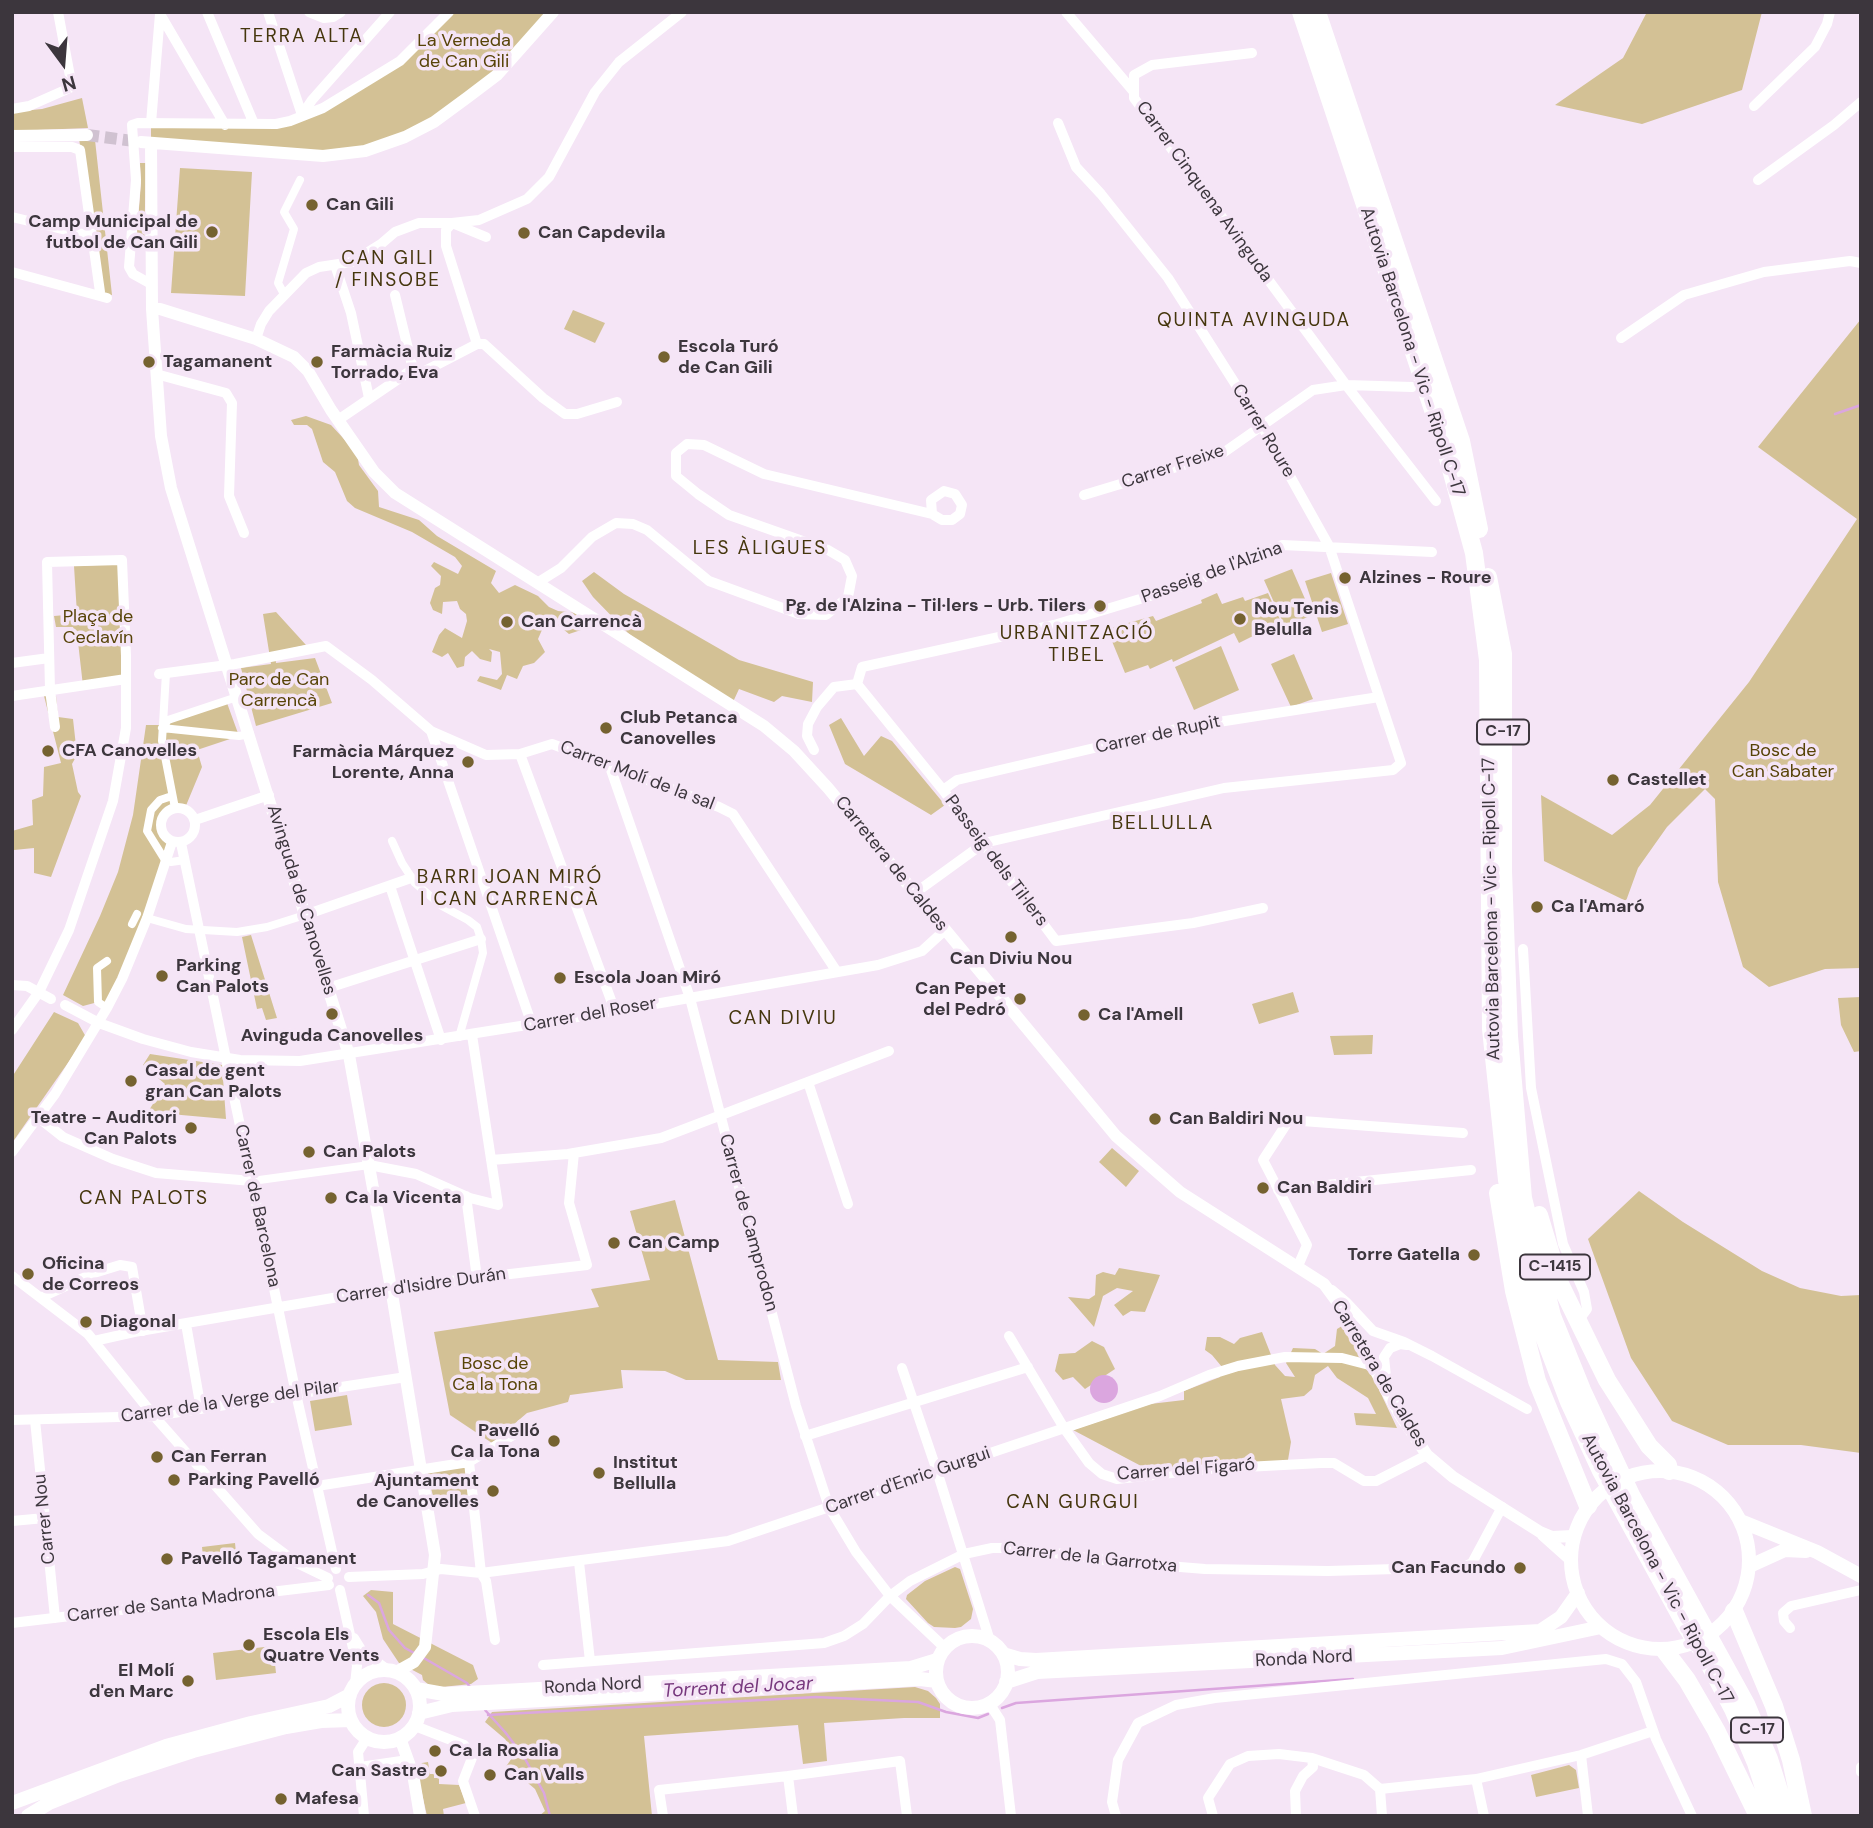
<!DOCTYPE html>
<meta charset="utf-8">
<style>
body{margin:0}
#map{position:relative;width:1873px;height:1828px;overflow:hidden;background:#f5e5f6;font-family:"DM Sans",sans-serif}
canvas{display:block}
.frame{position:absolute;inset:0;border:14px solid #3c363d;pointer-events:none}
.north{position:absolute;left:28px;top:28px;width:70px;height:70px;-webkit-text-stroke:5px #f5e5f6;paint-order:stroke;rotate:164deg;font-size:19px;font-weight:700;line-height:28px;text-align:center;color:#3c363d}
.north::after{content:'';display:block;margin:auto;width:24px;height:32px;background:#3c363d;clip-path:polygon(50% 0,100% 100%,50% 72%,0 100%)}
</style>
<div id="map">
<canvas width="1873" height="1828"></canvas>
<div class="frame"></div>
<div class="north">N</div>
</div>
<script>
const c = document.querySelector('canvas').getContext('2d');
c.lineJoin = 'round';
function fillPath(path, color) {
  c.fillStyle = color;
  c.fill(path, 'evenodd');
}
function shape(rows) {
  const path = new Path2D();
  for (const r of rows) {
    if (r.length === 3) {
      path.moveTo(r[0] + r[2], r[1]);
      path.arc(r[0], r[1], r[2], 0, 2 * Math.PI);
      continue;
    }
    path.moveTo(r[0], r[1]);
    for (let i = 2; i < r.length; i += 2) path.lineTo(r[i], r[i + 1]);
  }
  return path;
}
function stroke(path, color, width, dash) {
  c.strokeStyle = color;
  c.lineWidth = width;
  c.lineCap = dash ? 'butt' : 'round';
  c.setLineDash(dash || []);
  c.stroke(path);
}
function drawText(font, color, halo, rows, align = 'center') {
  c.font = font + ' "DM Sans",sans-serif';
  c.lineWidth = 7;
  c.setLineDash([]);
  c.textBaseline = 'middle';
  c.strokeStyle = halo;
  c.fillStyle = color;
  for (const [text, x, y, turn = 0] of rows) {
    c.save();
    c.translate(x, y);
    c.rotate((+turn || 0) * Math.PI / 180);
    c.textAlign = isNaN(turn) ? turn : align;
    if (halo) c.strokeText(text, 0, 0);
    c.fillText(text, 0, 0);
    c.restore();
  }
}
const green = shape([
 [449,12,553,12,497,75,405,137,323,156,151,143,151,123,290,121,400,61],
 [1647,12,1762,12,1742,90,1642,124,1555,105,1623,58],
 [82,98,88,128,12,131,12,112,42,109],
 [79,139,95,140,112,295,104,294],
 [140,163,146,163,144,249,136,246,141,183],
 [180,168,252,172,245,296,171,293],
 [573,310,605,323,595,343,564,329],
 [1861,319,1861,968,1825,969,1769,987,1743,967,1718,882,1715,799,1705,789,1667,827,1638,868,1626,901,1544,861,1541,795,1612,835,1650,805,1749,682,1857,519,1758,447],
 [306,416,331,425,357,453,359,465,378,491,379,507,419,520,437,536,496,571,491,583,499,593,515,585,538,596,549,607,558,611,577,613,581,630,569,634,551,619,545,623,538,639,545,652,534,663,523,666,517,679,507,675,501,690,477,681,480,676,497,680,502,674,500,652,489,649,492,652,491,662,480,659,472,651,465,657,464,666,457,668,448,653,442,657,432,652,439,635,445,628,462,638,467,621,466,614,460,609,457,601,443,602,442,614,433,610,430,603,435,588,440,585,441,576,431,566,434,562,458,574,462,566,455,557,412,532,355,508,347,501,335,472,323,462,312,429,307,425,294,425,291,420],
 [122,564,123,679,83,686,78,642,73,627,56,627,54,616,77,614,74,566],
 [1292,569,1312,615,1285,627,1264,580],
 [594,572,624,594,739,660,813,682,812,702,782,696,774,702,739,689,733,702,646,648,628,633,593,597,582,581],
 [1331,573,1348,624,1322,632,1305,581],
 [1217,593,1222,604,1243,597,1245,601,1268,593,1283,626,1261,636,1256,626,1259,633,1239,643,1234,633,1173,662,1172,659,1150,669,1148,665,1125,673,1107,629,1153,616,1156,621,1202,603,1201,600],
 [276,612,306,645,275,652,276,663,315,658,332,703,256,726,241,668,271,664,263,614],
 [1221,646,1239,690,1194,710,1175,667],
 [1294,654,1313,699,1291,707,1271,664],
 [44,696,56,696,58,717,73,719,77,755,72,764,78,792,81,796,51,877,34,873,34,848,14,850,12,831,33,825,32,800,43,796,44,767,61,763],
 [227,703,239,736,197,750,202,767,185,808,176,806,166,810,159,817,160,835,169,842,143,920,107,1008,98,1002,83,1006,63,995,100,916,118,872,133,815,146,725,159,725],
 [841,718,864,756,881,736,892,741,945,805,931,815,845,764,829,725],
 [251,935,277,1018,266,1020,262,1008,257,1009,242,937],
 [1293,992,1299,1012,1259,1024,1252,1004],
 [1861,997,1861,1051,1854,1052,1841,1025,1838,998],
 [54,1012,78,1023,86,1037,12,1143,12,1077],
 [1373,1035,1372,1054,1334,1055,1330,1036],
 [150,1054,222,1065,226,1119,148,1112,165,1084,143,1065],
 [1112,1148,1139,1171,1126,1187,1099,1162],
 [1639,1191,1683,1222,1762,1271,1800,1288,1841,1296,1861,1295,1861,1453,1801,1445,1728,1445,1672,1421,1631,1358,1588,1239],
 [675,1200,718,1360,778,1362,781,1380,686,1380,665,1371,621,1370,623,1388,570,1395,568,1402,527,1413,492,1443,450,1415,434,1332,599,1307,591,1289,650,1280,630,1211],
 [1119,1268,1160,1275,1145,1312,1131,1311,1123,1316,1114,1305,1133,1291,1117,1288,1103,1296,1094,1327,1068,1297,1089,1299,1095,1295,1096,1275,1103,1272,1115,1275],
 [1342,1326,1348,1337,1360,1349,1397,1428,1356,1425,1354,1413,1376,1414,1368,1398,1337,1378,1328,1366,1315,1375,1312,1389,1304,1396,1281,1399,1291,1442,1288,1460,1149,1480,1143,1473,1143,1467,1073,1430,1150,1404,1184,1400,1184,1391,1220,1377,1222,1367,1212,1355,1205,1350,1207,1337,1220,1337,1234,1344,1240,1338,1262,1332,1275,1365,1285,1376,1295,1377,1286,1363,1293,1348,1315,1349,1323,1354,1335,1346,1337,1329],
 [1092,1341,1104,1347,1115,1369,1085,1389,1073,1377,1063,1380,1055,1371,1059,1354,1075,1353],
 [347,1395,352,1425,315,1431,310,1401],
 [465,1465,468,1495,434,1500,427,1472],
 [235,1543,237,1562,204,1566,202,1547],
 [955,1567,960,1569,973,1609,971,1619,961,1627,955,1628,934,1627,928,1623,906,1599,907,1595,925,1581],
 [371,1590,393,1592,393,1624,473,1665,478,1679,471,1684,442,1687,429,1685,423,1680,422,1675,399,1663,383,1639,376,1612,363,1596],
 [273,1646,276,1673,216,1680,213,1653],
 [384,1705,22],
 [915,1687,928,1691,936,1698,940,1704,940,1718,904,1718,824,1723,827,1761,803,1764,798,1725,644,1736,652,1816,539,1816,545,1811,535,1789,522,1778,512,1778,505,1768,514,1755,513,1750,505,1739,485,1722,492,1712],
 [428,1762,430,1774,434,1774,434,1778,439,1778,439,1784,459,1785,466,1803,443,1809,444,1816,427,1816,417,1771,422,1763],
 [1569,1765,1576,1770,1579,1788,1536,1797,1531,1775]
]);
const water = shape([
 [1104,1389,14]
]);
const stream = shape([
 [1835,414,1861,405],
 [368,1595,379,1603,389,1630,405,1648,416,1654],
 [422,1657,467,1683,470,1687],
 [1002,1708,1016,1703,1353,1679],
 [485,1710,505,1732,524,1757,544,1793,550,1816],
 [488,1715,816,1697,918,1702,946,1712,978,1718,988,1714]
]);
const tertiaryTunnel = shape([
 [87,135,141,142]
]);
const pedestrian = shape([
 [284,294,278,283,294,229,284,212,300,180],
 [166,673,162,741,175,808],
 [162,728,239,736,250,734],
 [162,728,168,720,237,697],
 [172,796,160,800,151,810,147,831,165,860,171,862,185,860],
 [392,841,402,863,415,883,442,906,468,920,477,927,481,939,483,953,459,1037],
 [147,918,186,929,237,932,267,927,305,915],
 [132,924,137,914],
 [107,1008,98,1002,97,968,107,961],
 [252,1181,369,1165]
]);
const minor = shape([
 [207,12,254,124],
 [268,12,302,115],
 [309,12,324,18,333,17,341,12],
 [1066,12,1134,92],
 [160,14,225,125],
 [1252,53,1152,65,1134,75,1134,98,1346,385,1436,501],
 [1754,106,1815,47,1827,24,1830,12],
 [12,109,29,106,72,87,58,12],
 [302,115,312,100,390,12],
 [151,123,160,14],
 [12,147,72,147,80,150,100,292],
 [1758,180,1834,125,1861,102],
 [12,217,91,236],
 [452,223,479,220,527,199,549,177,595,92,619,62,682,12],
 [452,223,446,230,446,246,477,344],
 [335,265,351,313,369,398],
 [12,272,107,298],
 [151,284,133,274,129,267,136,180,132,125,138,123,276,124,290,121,323,108,400,61,449,12],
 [395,295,413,369],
 [1621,338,1684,295,1764,272,1850,261,1861,263],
 [256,339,261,324,269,311,306,273,319,267,352,262,381,244,395,232,419,223,452,223,486,237],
 [156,374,226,393,232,403,229,496,244,533],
 [338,420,413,369,421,373,477,344,484,344,543,398,565,414,577,414,617,402],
 [1084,495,1223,453,1313,390,1346,385,1412,387],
 [537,583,561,568,592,537,616,523,633,524,647,530,709,581,799,614,826,615,848,597,852,576,845,560,828,550,729,515,698,494,676,476,676,453,687,444,704,445,764,474,932,514,942,520,952,520,960,514,962,505,955,494,944,491,931,500,932,514],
 [12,663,49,658],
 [159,674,235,664,326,646,372,680,431,731,486,755,520,754,552,744,719,807,733,814,837,972],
 [857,684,862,667,1054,625,1183,586,1282,545,1432,552],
 [857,684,943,790,1056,941,1193,923,1263,908],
 [12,696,126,679],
 [431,731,532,1025],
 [814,750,807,736,808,724,817,707,834,687,857,684],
 [520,754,615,1011],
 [609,764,690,998,796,1406,829,1507,856,1552,890,1596,945,1648],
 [943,790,957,780,1180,728,1379,697],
 [178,825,17],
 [195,820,269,795],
 [181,843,296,1394,336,1569],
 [390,886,441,1040],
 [915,893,984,843,1224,788,1393,770,1401,763,1329,546,1262,426,1168,278,1101,194,1076,167,1058,123],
 [305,915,411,878],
 [1523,949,1531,1088,1563,1244,1584,1292,1587,1309,1578,1321],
 [12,985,27,986,51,999],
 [328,988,481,939],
 [65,1005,99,1023,143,1039,191,1052,240,1060,300,1061,615,1011,878,965,922,951,945,930],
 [12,1030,39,992,69,930,113,801,126,728,126,656,122,560,47,562,50,690,55,727],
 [808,1082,848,1204],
 [39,1118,63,1137,113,1159,156,1173,252,1181],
 [12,1152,55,1094,107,1008,122,979,147,918,172,842],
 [491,1160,568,1154,661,1138,889,1051],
 [369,1165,416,1174,470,1198,498,1205,472,1035],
 [1278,1190,1471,1170],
 [466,1196,477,1278],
 [1298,1266,1307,1245,1263,1160,1289,1120,1463,1133],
 [12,1276,88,1334,154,1416,258,1534,297,1563,328,1578],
 [1332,1290,1346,1302,1373,1331,1404,1342,1432,1356,1527,1409],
 [42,1297,94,1273,120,1265,132,1267,143,1331],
 [186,1324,201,1409],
 [1009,1336,1064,1428,1089,1463,1102,1474,1117,1479,1208,1469,1321,1463,1334,1463,1364,1481,1376,1481,1427,1455],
 [94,1341,134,1332,391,1288,587,1265,569,1203,574,1153],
 [902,1368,937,1471,990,1641],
 [1387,1386,1384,1357,1390,1348,1400,1344,1407,1345],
 [12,1420,154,1416,406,1377],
 [35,1420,55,1618],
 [805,1436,1028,1367],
 [469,1462,481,1573,486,1581,495,1640],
 [317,1486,469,1462,523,1429],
 [12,1521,45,1518],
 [579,1562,590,1661],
 [349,1577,423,1574,441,1569,481,1573,728,1541,1160,1396,1209,1375,1238,1366,1285,1357,1342,1358,1373,1366],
 [340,1590,357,1666,355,1684],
 [12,1623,329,1585],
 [1790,1628,1784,1621,1783,1613,1791,1606,1861,1590],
 [354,1638,362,1651,388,1670],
 [543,1665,824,1643,844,1636,863,1624,890,1596,910,1581,964,1554,992,1548,1020,1548,1118,1562,1205,1569,1328,1571,1464,1567,1472,1563,1502,1507],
 [989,1703,1000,1720,1011,1816],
 [415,1726,464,1745,470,1752,472,1758,463,1781,475,1816],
 [1581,1755,1588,1816],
 [360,1767,408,1760],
 [1861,1767,1861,1772],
 [788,1776,900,1761,907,1816],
 [1476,1779,1484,1816],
 [1380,1789,1476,1779,1581,1755,1653,1731],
 [364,1816,358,1752,367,1738],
 [663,1816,659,1790,788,1776,793,1816],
 [1116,1816,1112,1802,1118,1760,1138,1723,1176,1705,1215,1698,1606,1659,1622,1664,1636,1682,1656,1739,1692,1816],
 [1213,1816,1208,1798,1230,1764,1248,1756,1279,1754,1312,1758,1364,1775,1380,1789,1382,1816],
 [1296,1816,1295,1791,1303,1776,1313,1767,1312,1758]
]);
const tertiary = shape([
 [12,136,87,135],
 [141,142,323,156,365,151,405,137,434,122,468,97,497,75,553,12],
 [151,143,152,309,161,436,171,488,349,1055,391,1288,435,1555,425,1647,414,1662,396,1672],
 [152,309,160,309,256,339,294,357,308,371,331,410,374,472,395,493,764,726,794,751,828,788,1116,1136,1180,1192,1324,1284,1338,1303,1400,1415,1427,1455,1453,1477,1540,1532,1552,1537,1573,1536],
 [1543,1535,1571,1560],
 [400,1738,413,1774,420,1816]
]);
const secondary = shape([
 [1660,1560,89],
 [1743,1522,1817,1552,1861,1576],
 [1752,1565,1785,1550,1806,1551],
 [972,1672,36],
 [1003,1654,1020,1659,1036,1660,1540,1631,1561,1617,1578,1593],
 [384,1706,36],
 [1006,1682,1037,1672,1502,1648,1601,1627],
 [416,1689,444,1694,486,1692,911,1668,937,1660],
 [419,1713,452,1705,920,1679,937,1681],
 [12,1803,166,1746,251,1723,329,1706,350,1695],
 [28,1816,49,1803,119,1775,193,1751,286,1727,321,1721,351,1720]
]);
const trunk = shape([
 [1301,12,1443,440,1474,553,1488,660,1491,1029,1507,1180,1529,1297,1569,1402,1601,1471,1686,1626,1703,1652,1733,1709,1756,1763,1773,1816],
 [1317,12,1461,441,1479,529],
 [1488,577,1503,654,1503,871,1509,1036,1523,1198,1552,1316,1582,1390,1631,1495,1746,1704,1769,1759,1787,1816],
 [1498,1193,1514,1291,1537,1381,1588,1506],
 [1539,1215,1560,1284,1607,1380,1649,1446,1668,1465,1669,1471],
 [1734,1611,1774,1706,1791,1760,1803,1816],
 [1665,1651,1687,1680,1716,1730,1758,1816]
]);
const markers = [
 [312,205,7,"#756230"],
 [212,232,7,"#756230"],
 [524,233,7,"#756230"],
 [664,357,7,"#756230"],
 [149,362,7,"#756230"],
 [317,362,7,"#756230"],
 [1345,578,7,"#756230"],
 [1100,606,7,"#756230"],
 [1240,619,7,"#756230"],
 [507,622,7,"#756230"],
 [606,728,7,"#756230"],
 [48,751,7,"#756230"],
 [468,762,7,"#756230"],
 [1613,780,7,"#756230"],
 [1537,907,7,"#756230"],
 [1011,937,7,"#756230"],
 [162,976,7,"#756230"],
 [560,978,7,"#756230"],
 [1020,999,7,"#756230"],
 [332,1014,7,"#756230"],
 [1084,1015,7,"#756230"],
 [131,1081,7,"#756230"],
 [1155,1119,7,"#756230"],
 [191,1128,7,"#756230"],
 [309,1152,7,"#756230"],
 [1263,1188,7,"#756230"],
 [331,1198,7,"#756230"],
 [614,1243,7,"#756230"],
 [1474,1255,7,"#756230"],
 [28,1274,7,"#756230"],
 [86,1322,7,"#756230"],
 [554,1441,7,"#756230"],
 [157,1457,7,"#756230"],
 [599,1473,7,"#756230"],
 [174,1480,7,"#756230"],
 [493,1491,7,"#756230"],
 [167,1559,7,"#756230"],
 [1520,1568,7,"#756230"],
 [249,1645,7,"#756230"],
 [188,1681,7,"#756230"],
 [435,1751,7,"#756230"],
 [441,1771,7,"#756230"],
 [490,1775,7,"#756230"],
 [281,1799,7,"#756230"]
];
const shields = [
 [1503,732,52],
 [1555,1267,70],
 [1757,1730,52]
];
const shieldNames = [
 ["C-17",1503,732],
 ["C-1415",1555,1267],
 ["C-17",1757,1730]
];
const parkNames = [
 ["La Verneda",464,41],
 ["de Can Gili",464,62],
 ["Plaça de",98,617],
 ["Ceclavín",98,638],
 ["Parc de Can",279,680],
 ["Carrencà",279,701],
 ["Bosc de",1783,751],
 ["Can Sabater",1783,772],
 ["Bosc de",495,1364],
 ["Ca la Tona",495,1385]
];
const streetNames = [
 ["Carrer Cinquena Avinguda",1204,192,54],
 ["Autovia Barcelona - Vic - Ripoll C-17",1412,352,72],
 ["Carrer Roure",1263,431,59],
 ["Carrer Freixe",1173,467,-18],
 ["Passeig de l'Alzina",1212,573,-20],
 ["Carrer de Rupit",1158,735,-12],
 ["Carrer Molí de la sal",637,776,21],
 ["Passeig dels Til·lers",996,861,53],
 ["Carretera de Caldes",891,864,51],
 ["Avinguda de Canovelles",301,900,73],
 ["Autovia Barcelona - Vic - Ripoll C-17",1492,909,-91],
 ["Carrer del Roser",590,1015,-10],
 ["Carrer de Barcelona",257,1206,78],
 ["Carrer de Camprodon",748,1223,75],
 ["Carrer d'Isidre Durán",421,1286,-8],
 ["Carretera de Caldes",1379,1374,59],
 ["Carrer de la Verge del Pilar",230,1402,-8],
 ["Carrer del Figaró",1186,1470,-4],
 ["Carrer d'Enric Gurgui",908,1481,-19],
 ["Carrer Nou",45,1519,-96],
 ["Carrer de la Garrotxa",1090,1558,6],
 ["Autovia Barcelona - Vic - Ripoll C-17",1657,1569,62],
 ["Carrer de Santa Madrona",171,1604,-7],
 ["Ronda Nord",1304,1659,-3],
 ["Ronda Nord",593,1686,-3]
];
const poiNames = [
 ["Can Gili",326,205],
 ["Camp Municipal de",198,222,"right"],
 ["futbol de Can Gili",198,243,"right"],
 ["Can Capdevila",538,233],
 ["Escola Turó",678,347],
 ["de Can Gili",678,368],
 ["Farmàcia Ruiz",331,352],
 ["Torrado, Eva",331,373],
 ["Tagamanent",163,362],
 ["Alzines - Roure",1359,578],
 ["Pg. de l'Alzina - Til·lers - Urb. Tilers",1086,606,"right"],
 ["Nou Tenis",1254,609],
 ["Belulla",1254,630],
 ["Can Carrencà",521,622],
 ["Club Petanca",620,718],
 ["Canovelles",620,739],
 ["CFA Canovelles",62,751],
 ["Farmàcia Márquez",454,752,"right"],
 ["Lorente, Anna",454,773,"right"],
 ["Castellet",1627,780],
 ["Ca l'Amaró",1551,907],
 ["Can Diviu Nou",1011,959,"center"],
 ["Parking",176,966],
 ["Can Palots",176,987],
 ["Escola Joan Miró",574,978],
 ["Can Pepet",1006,989,"right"],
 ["del Pedró",1006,1010,"right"],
 ["Ca l'Amell",1098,1015],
 ["Avinguda Canovelles",332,1036,"center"],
 ["Casal de gent",145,1071],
 ["gran Can Palots",145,1092],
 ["Teatre - Auditori",177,1118,"right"],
 ["Can Palots",177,1139,"right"],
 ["Can Baldiri Nou",1169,1119],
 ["Can Palots",323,1152],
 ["Can Baldiri",1277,1188],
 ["Ca la Vicenta",345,1198],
 ["Can Camp",628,1243],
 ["Torre Gatella",1460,1255,"right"],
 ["Oficina",42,1264],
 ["de Correos",42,1285],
 ["Diagonal",100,1322],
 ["Pavelló",540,1431,"right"],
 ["Ca la Tona",540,1452,"right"],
 ["Can Ferran",171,1457],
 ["Institut",613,1463],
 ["Bellulla",613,1484],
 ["Parking Pavelló",188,1480],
 ["Ajuntament",479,1481,"right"],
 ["de Canovelles",479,1502,"right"],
 ["Pavelló Tagamanent",181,1559],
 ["Can Facundo",1506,1568,"right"],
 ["Escola Els",263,1635],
 ["Quatre Vents",263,1656],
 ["El Molí",174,1671,"right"],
 ["d'en Marc",174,1692,"right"],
 ["Ca la Rosalia",449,1751],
 ["Can Sastre",427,1771,"right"],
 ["Can Valls",504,1775],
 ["Mafesa",295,1799]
];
const neighbourhoodNames = [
 ["TERRA ALTA",302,37],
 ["CAN GILI",388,259],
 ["/ FINSOBE",388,281],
 ["QUINTA AVINGUDA",1254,321],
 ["LES ÀLIGUES",760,549],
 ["URBANITZACIÓ",1077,634],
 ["TIBEL",1077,656],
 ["BELLULLA",1163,824],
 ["BARRI JOAN MIRÓ",510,878],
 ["I CAN CARRENCÀ",510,900],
 ["CAN DIVIU",783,1019],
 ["CAN PALOTS",144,1199],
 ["CAN GURGUI",1073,1503]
];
const waterNames = [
 ["Torrent del Jocar",738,1688,-3]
];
fillPath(green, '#d3c195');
fillPath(water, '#dba6df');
stroke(stream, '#dba6df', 2.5);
stroke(tertiaryTunnel, '#d0c2d1', 12, [12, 6]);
stroke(pedestrian, '#fff', 8);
stroke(minor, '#fff', 10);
stroke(tertiary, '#fff', 12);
stroke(secondary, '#fff', 14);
stroke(trunk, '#fff', 18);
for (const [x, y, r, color] of markers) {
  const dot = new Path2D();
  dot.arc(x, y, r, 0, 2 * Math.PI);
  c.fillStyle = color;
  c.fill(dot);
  stroke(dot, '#f5e5f6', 2.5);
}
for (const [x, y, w] of shields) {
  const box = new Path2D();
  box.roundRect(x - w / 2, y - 12.5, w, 25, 5);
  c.fillStyle = '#f5e5f6';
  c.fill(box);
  stroke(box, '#3c363d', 2);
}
drawText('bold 16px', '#3c363d', null, shieldNames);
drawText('18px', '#574307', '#f5e5f6', parkNames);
drawText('18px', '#3c363d', '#f5e5f6', streetNames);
drawText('bold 18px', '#3c363d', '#f5e5f6', poiNames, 'left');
c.letterSpacing = '2px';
drawText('19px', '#45360d', '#f5e5f6', neighbourhoodNames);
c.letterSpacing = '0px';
drawText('italic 19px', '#77387d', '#f5e5f6', waterNames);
</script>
